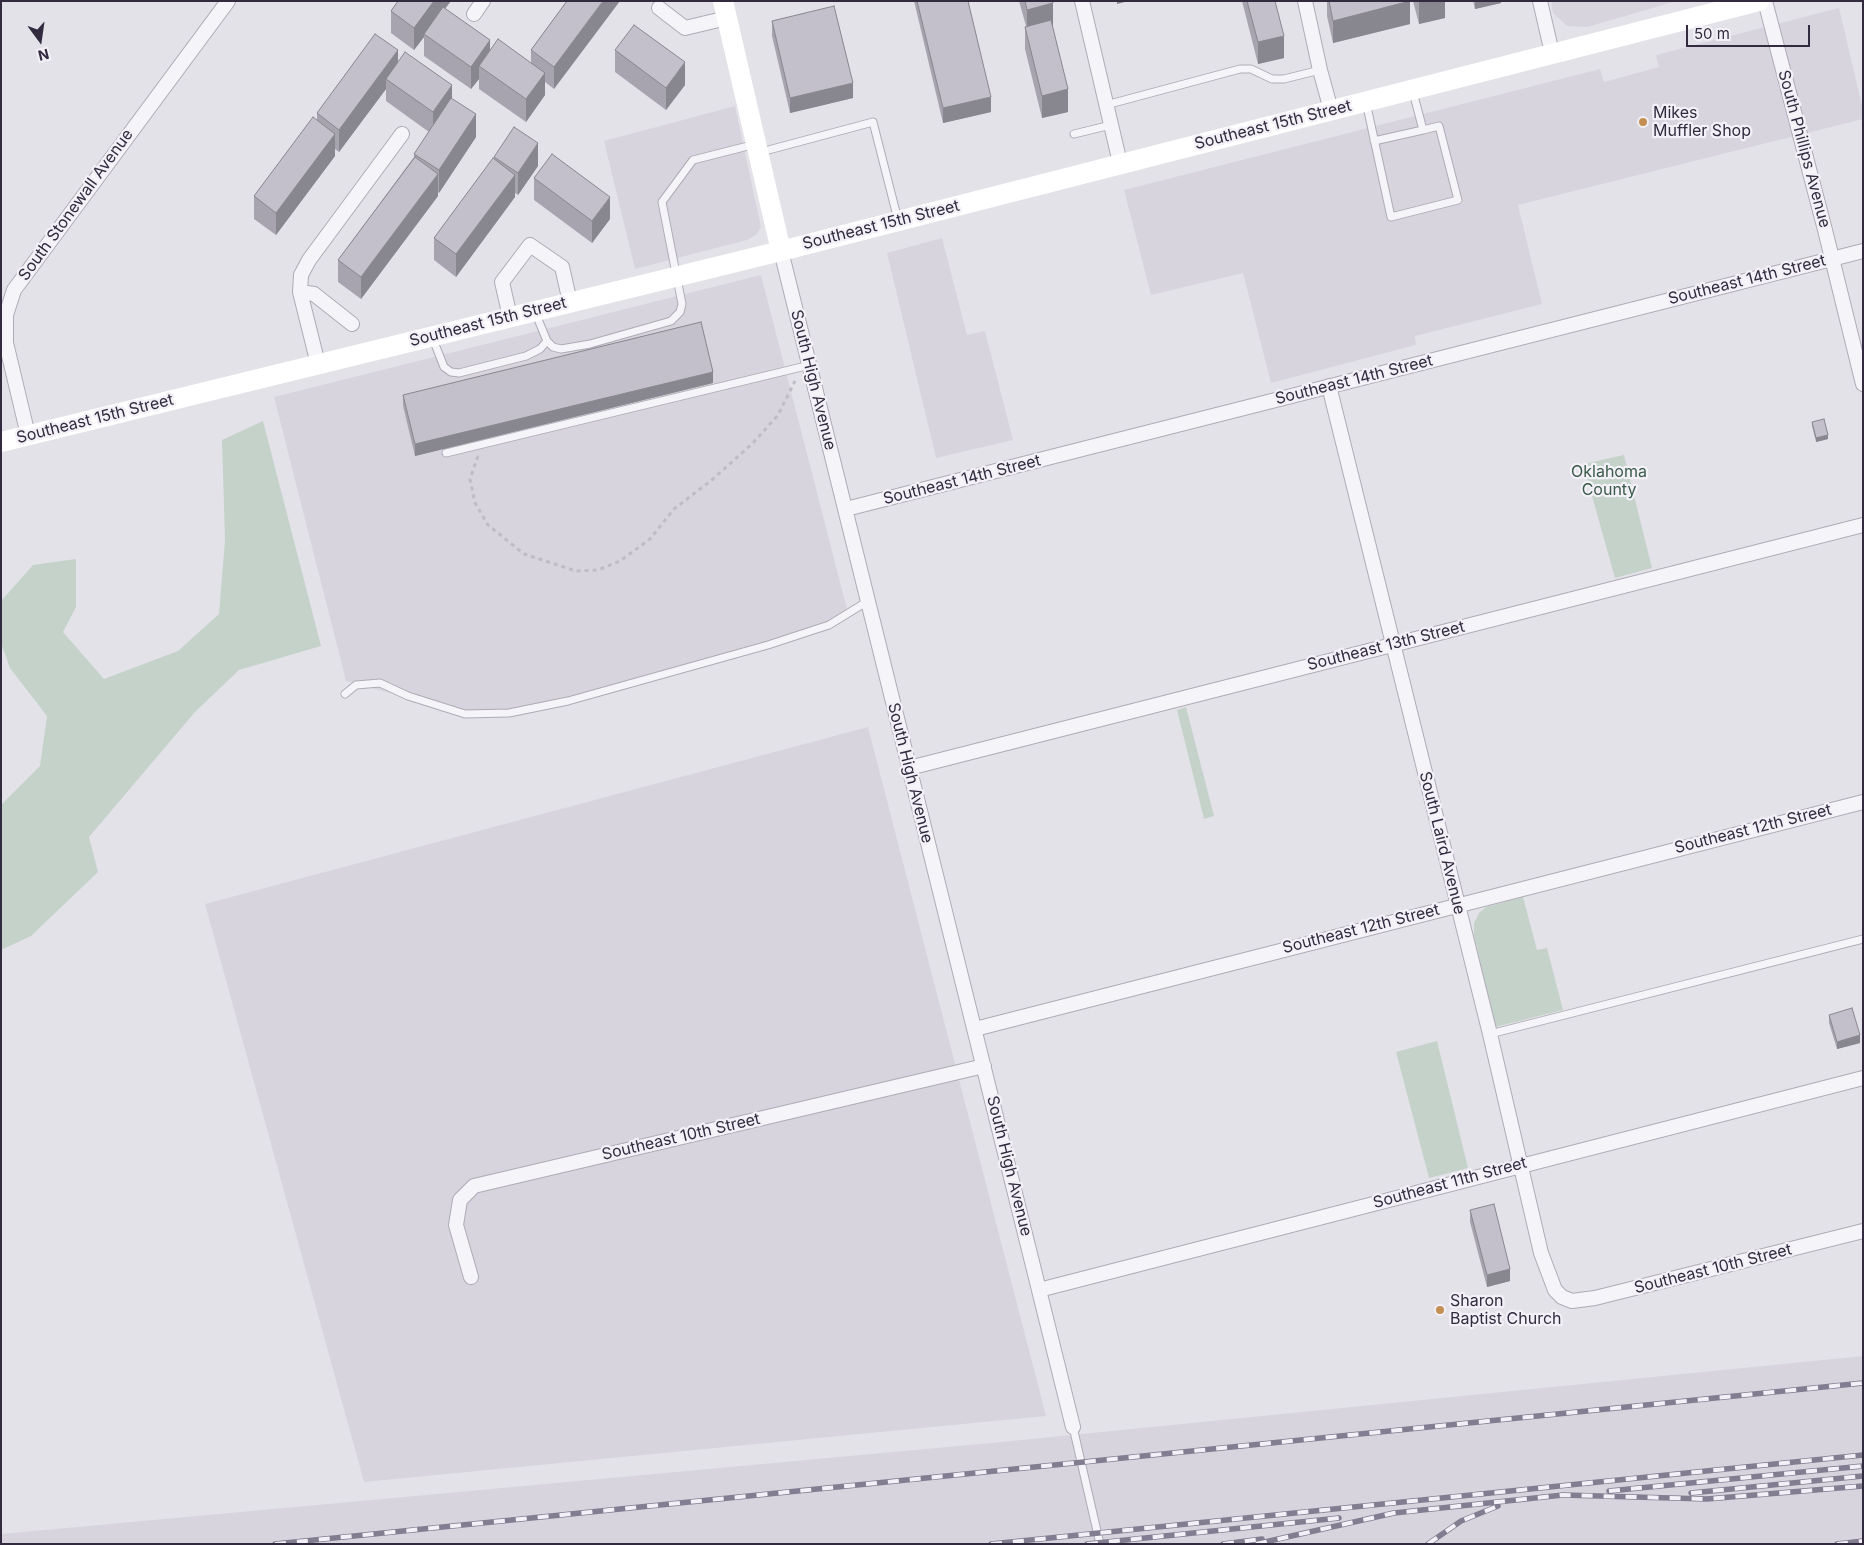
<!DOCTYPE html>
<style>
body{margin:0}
#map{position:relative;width:1864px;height:1545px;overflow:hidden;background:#e4e2e9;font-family:Inter,sans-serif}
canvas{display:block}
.frame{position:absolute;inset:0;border:2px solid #322b3f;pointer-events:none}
.north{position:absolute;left:15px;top:15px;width:50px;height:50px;-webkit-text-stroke:4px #f3f1f7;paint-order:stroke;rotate:166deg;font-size:14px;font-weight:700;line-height:20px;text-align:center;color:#322b3f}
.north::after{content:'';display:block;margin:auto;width:18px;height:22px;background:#322b3f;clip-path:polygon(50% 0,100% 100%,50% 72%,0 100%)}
.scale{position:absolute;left:1686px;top:25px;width:124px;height:22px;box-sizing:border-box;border:2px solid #322b3f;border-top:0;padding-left:6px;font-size:15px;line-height:18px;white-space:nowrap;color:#322b3f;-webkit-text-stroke:4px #f3f1f7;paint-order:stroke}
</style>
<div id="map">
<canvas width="1864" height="1545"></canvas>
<div class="frame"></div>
<div class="north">N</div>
<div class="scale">50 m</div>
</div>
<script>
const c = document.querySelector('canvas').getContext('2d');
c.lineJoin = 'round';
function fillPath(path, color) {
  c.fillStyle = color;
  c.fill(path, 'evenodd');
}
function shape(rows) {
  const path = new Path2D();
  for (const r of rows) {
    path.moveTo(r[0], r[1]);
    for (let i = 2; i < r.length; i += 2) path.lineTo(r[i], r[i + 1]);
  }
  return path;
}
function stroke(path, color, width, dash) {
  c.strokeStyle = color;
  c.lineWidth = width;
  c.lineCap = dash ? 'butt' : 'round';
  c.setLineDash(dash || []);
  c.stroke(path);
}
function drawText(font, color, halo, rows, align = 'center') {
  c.font = font + ' Inter,sans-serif';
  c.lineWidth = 4.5;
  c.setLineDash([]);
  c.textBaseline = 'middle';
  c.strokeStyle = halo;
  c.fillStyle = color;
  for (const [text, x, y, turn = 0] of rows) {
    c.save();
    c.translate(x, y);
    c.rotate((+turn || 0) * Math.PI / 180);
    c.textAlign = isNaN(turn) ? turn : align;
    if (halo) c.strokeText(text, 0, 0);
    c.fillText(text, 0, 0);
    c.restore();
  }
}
const built = shape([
 [1551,1,1677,1,1587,27,1567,26,1553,13],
 [1839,8,1863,110,1863,119,1518,205,1542,304,1415,336,1416,345,1271,383,1243,273,1151,295,1124,190,1600,69,1604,82,1659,67,1656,55],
 [735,106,761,227,756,235,747,240,635,269,604,141],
 [942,238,967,335,985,331,1013,440,936,458,887,253],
 [761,275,849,617,626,684,483,718,346,681,274,397],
 [868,727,1046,1416,364,1482,205,904],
 [1863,1356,1863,1544,1,1544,1,1534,991,1443]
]);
const green = shape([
 [263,421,321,646,239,670,195,712,89,837,98,872,31,936,1,950,1,805,40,766,47,716,10,668,1,643,1,601,33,565,76,559,76,607,63,632,104,679,178,651,219,614,225,540,222,440],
 [1624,455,1652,568,1615,578,1583,464],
 [1186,707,1214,816,1204,819,1177,710],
 [1523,897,1537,950,1547,948,1563,1010,1495,1027,1474,935,1474,923,1479,913,1486,907],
 [1437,1041,1468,1168,1429,1178,1396,1052]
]);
const path = shape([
 [478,456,470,479,475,503,488,525,524,554,576,571,598,570,620,561,650,539,674,509,713,479,753,443,778,415,795,381]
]);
const lane = shape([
 [1366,102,1391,217,1458,200,1439,126,1423,130,1413,92],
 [1106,105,1240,69,1251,69,1272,79,1284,79,1320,70],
 [1074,134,1111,125],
 [1374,141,1423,130],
 [761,152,873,122,898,220],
 [535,312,547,341,553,347,561,349,590,344,671,321,680,312,682,304,662,202,693,160,756,144],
 [433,339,444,367,451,372,459,373,526,356,540,349,547,341],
 [446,453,810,365],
 [345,694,356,685,380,683,408,696,465,714,509,713,568,701,768,645,829,625,868,601],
 [1490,1034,1863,939],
 [1073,1427,1100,1544]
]);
const street = shape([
 [1082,1,1120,163],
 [1305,1,1320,70,1331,110],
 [1540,1,1552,53],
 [1765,1,1825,230,1863,384],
 [659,8,685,28,727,18],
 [474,14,483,1],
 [781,251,1073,1427],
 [300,292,314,294,352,324],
 [510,317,502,282,530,245,562,267,570,302],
 [318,364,300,292,301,275,309,260,402,134],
 [1329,386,1490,1034,1541,1253,1555,1290,1562,1297,1572,1301,1595,1298,1863,1231],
 [28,435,6,343,6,315,14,290,228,1],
 [846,509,1863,251],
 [909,768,1863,525],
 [975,1029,1863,802],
 [471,1277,456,1225,460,1200,474,1186,984,1066],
 [1039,1290,1863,1078]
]);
const secondary = shape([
 [723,1,781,251],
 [1,442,781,251,1759,1]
]);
const rail = shape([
 [1609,1491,1863,1466],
 [1691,1493,1863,1476],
 [275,1544,1863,1383],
 [991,1544,1863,1455],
 [1087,1544,1339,1518],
 [1223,1544,1262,1539],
 [1256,1544,1394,1513,1563,1495,1707,1499,1863,1486],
 [1428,1544,1461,1521,1498,1506],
 [1837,1544,1863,1541]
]);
const wall = shape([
 [398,1,451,1,445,8,490,50,531,63,531,50,567,1,554,89,545,82,545,95,526,122,479,89,479,79,471,89,424,56,424,37,414,50,391,33,391,11],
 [914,1,968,1,991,112,943,123],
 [1019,1,1053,1,1053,26,1052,26,1068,112,1042,118,1025,49,1025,27,1026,26],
 [1242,1,1275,1,1284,58,1258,64],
 [1327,1,1410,1,1410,24,1333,43,1327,16],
 [1413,1,1445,1,1445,18,1419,24],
 [1473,1,1501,1,1501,3,1475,9],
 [772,21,853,98,790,113,772,36],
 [615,50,685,85,666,110,615,72],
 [398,62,452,99,476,137,439,193,438,192,438,196,361,299,338,282,338,260,414,157,414,154,429,132,386,101,386,89,339,152,335,149,335,156,276,235,254,219,254,196,317,120,317,113],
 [494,157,538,166,518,195,515,193,515,197,456,277,434,260,434,238,494,159],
 [534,178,610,219,592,243,534,200],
 [713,383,415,456,403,406,403,395],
 [1812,422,1828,439,1816,442,1812,426],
 [1829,1015,1860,1043,1837,1049,1829,1023],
 [1470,1210,1510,1281,1487,1287,1470,1222]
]);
const shadedWall = shape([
 [434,1,451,1,425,35,424,34,424,37,414,50,414,28],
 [603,1,620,1,554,89,554,67],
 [1117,1,1129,1,1117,4],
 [1410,1,1410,24,1333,43,1333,21],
 [1422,1,1445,1,1445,18,1419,24,1419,2],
 [1475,1,1501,1,1501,3,1475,9],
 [1053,3,1053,26,1027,32,1027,10],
 [1284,36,1284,58,1258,64,1258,42],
 [490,40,490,63,479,66,479,79,471,89,471,67],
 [398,50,398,73,386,79,386,89,339,152,339,130],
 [685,62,685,85,666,110,666,88],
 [545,73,545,95,526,122,526,99],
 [853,83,853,98,790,113,790,98],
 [452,85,452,107,433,134,433,112],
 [1068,89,1068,112,1042,118,1042,96],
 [991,97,991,112,943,123,943,108],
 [476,114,476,137,439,193,439,170],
 [335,134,335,156,276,235,276,213],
 [538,143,538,166,518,195,518,173],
 [438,174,438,196,361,299,361,277],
 [515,175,515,197,456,277,456,254],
 [610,197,610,219,592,243,592,221],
 [713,372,713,383,415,456,415,444],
 [1828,435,1828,439,1816,442,1816,438],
 [1860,1035,1860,1043,1837,1049,1837,1042],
 [1510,1269,1510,1281,1487,1287,1487,1275]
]);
const building = shape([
 [398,1,434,1,414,28,391,11,398,1],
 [567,1,603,1,554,67,531,50,567,1],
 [917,1,968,1,991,97,943,108,917,1],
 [1025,1,1053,1,1053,3,1027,10,1025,1],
 [1247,1,1275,1,1284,36,1258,42,1247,1],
 [1329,1,1410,1,1333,21,1329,1],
 [834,6,853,83,790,98,772,21,834,6],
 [443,7,490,40,471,67,424,34,443,7],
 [1051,20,1068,89,1042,96,1025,27,1051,20],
 [634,25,685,62,666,88,615,50,634,25],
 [375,34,398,50,339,130,317,113,375,34],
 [498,39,545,73,526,99,479,66,498,39],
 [405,52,452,85,433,112,386,79,405,52],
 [451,98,476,114,439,170,414,154,451,98],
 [313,117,335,134,276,213,254,196,313,117],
 [514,127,538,143,518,173,494,157,514,127],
 [552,154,610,197,592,221,534,178,552,154],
 [415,157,438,174,361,277,338,260,415,157],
 [493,158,515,175,456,254,434,238,493,158],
 [701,322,713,372,415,444,403,395,701,322],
 [1824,419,1828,435,1816,438,1812,422,1824,419],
 [1852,1008,1860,1035,1837,1042,1829,1015,1852,1008],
 [1494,1204,1510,1269,1487,1275,1470,1210,1494,1204]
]);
const markers = [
 [1643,122,5,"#c38f52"],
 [1440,1310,5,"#c38f52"]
];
const poiNames = [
 ["Mikes",1653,113],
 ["Muffler Shop",1653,131],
 ["Sharon",1450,1301],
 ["Baptist Church",1450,1319]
];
const streetNames = [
 ["Southeast 15th Street",1273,125,-14],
 ["South Phillips Avenue",1804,149,75],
 ["South Stonewall Avenue",76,205,-54],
 ["Southeast 15th Street",881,225,-14],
 ["Southeast 14th Street",1747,280,-14],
 ["Southeast 15th Street",488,322,-14],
 ["South High Avenue",813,380,76],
 ["Southeast 14th Street",1354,380,-14],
 ["Southeast 15th Street",95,419,-14],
 ["Southeast 14th Street",962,480,-14],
 ["Southeast 13th Street",1386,646,-14],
 ["South High Avenue",910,773,76],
 ["Southeast 12th Street",1753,829,-14],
 ["South Laird Avenue",1442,843,76],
 ["Southeast 12th Street",1361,929,-14],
 ["Southeast 10th Street",681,1137,-13],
 ["South High Avenue",1009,1166,76],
 ["Southeast 11th Street",1450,1183,-15],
 ["Southeast 10th Street",1713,1269,-14]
];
const parkNames = [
 ["Oklahoma",1609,472],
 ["County",1609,490]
];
fillPath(built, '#d7d4de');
fillPath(green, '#c4d2ca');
stroke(lane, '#afabb6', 9);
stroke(street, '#afabb6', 16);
stroke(path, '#bebcc4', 3, [4, 4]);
stroke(lane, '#f5f4f8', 7);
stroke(street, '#f5f4f8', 14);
stroke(secondary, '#fff', 20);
stroke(rail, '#837d91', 5.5);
stroke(rail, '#f3f1f7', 4, [11]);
fillPath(wall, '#a8a4af');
fillPath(shadedWall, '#88868e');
fillPath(building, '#c3bfcb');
stroke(building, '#88868e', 1);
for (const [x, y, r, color] of markers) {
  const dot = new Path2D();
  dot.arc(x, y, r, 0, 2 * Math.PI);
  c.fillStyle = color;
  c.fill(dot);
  stroke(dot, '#f3f1f7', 2);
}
drawText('16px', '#322b3f', '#f3f1f7', poiNames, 'left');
drawText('16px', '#322b3f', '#f3f1f7', streetNames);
drawText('16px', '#3a5a4a', '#f3f1f7', parkNames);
</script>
